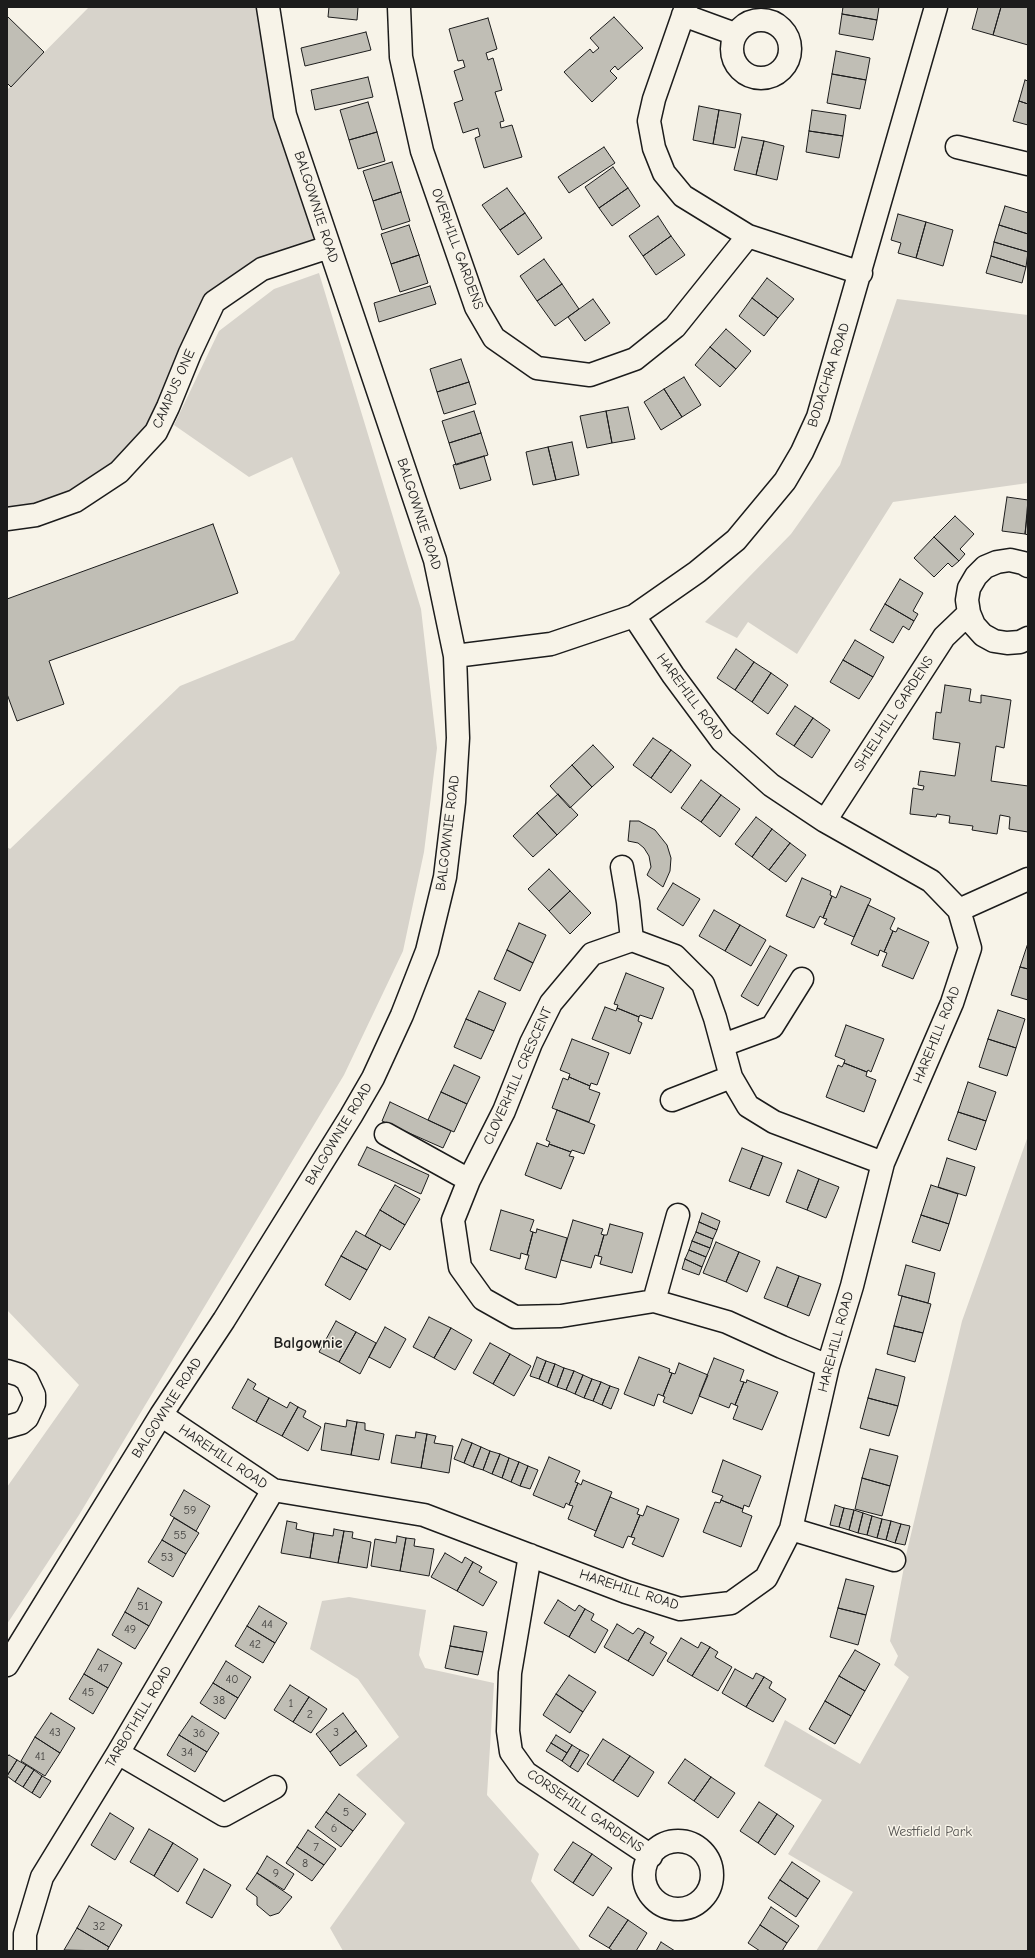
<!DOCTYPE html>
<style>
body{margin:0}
#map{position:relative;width:1035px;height:1958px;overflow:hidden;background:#f7f3e8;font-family:"Comic Neue",sans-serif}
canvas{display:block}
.frame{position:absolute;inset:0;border:8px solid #1c1c1c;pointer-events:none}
</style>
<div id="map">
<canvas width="1035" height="1958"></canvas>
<div class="frame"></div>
</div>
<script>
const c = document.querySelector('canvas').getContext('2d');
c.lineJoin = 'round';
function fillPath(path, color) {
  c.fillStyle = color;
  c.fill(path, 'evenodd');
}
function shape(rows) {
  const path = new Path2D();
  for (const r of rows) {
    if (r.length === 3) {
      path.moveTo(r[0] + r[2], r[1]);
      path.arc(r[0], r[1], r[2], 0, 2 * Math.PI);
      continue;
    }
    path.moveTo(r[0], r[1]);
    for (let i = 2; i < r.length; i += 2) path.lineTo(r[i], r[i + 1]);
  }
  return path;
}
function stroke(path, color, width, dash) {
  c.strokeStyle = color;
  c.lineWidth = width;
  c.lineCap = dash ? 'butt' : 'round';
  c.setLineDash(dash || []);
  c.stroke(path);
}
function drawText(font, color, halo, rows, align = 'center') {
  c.font = font + ' "Comic Neue",sans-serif';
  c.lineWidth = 3;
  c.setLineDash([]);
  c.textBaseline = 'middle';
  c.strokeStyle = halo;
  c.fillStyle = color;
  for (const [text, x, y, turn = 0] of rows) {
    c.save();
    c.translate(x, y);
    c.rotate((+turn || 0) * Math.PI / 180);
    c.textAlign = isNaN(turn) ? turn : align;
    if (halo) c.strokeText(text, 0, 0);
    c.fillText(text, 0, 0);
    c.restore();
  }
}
const green = shape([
 [89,7,268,7,329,247,214,302,168,407,119,472,7,519,7,90],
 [319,273,421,609,437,748,424,852,403,951,344,1075,79,1515,7,1624,7,1487,79,1385,7,1310,7,847,10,849,180,686,294,640,340,573,292,457,249,477,174,425,219,331,274,289],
 [897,299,1028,315,1028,483,893,502,797,654,748,622,737,638,705,622,791,534,840,465],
 [1028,1136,1028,1951,816,1951,853,1892,788,1854,822,1800,764,1766,785,1720,860,1764,909,1677,894,1665,898,1656,890,1641,907,1551,962,1321],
 [349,1597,426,1610,419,1655,425,1668,494,1683,487,1795,539,1854,531,1881,581,1951,343,1951,330,1928,405,1823,356,1775,399,1737,358,1679,310,1649,322,1601]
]);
const building = shape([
 [329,7,358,7,357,20,328,17,329,7],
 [843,7,879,7,877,20,842,14,843,7],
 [978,7,1001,7,993,35,972,29,978,7],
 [1001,7,1028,7,1028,45,993,35,1001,7],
 [842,14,877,20,873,40,839,34,842,14],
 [7,16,44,52,11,87,7,83,7,16],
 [614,17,643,48,618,70,615,66,610,71,617,78,592,102,564,72,590,49,593,53,599,48,590,38,614,17],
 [488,18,497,49,486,53,488,60,493,58,502,90,495,92,504,121,500,122,501,128,512,125,522,157,484,168,475,138,480,136,478,128,463,133,454,103,463,100,454,71,465,67,463,60,458,61,449,29,488,18],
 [366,32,371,50,305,66,301,48,366,32],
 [836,51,870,58,866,80,832,74,836,51],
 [832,74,866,80,860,109,827,103,832,74],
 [368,77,373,97,315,110,311,90,368,77],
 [1025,80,1028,81,1028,104,1019,101,1025,80],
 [1019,101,1028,104,1028,125,1013,121,1019,101],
 [368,102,377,132,349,140,340,110,368,102],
 [699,106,719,110,713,144,693,140,699,106],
 [719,110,741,114,735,148,713,144,719,110],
 [812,110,846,115,843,136,809,131,812,110],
 [809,131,843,136,839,158,806,152,809,131],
 [377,132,385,161,358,169,349,140,377,132],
 [742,137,764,141,756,175,734,170,742,137],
 [764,141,784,146,777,180,756,175,764,141],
 [604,147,615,163,569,193,558,177,604,147],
 [392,162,401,192,373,201,363,171,392,162],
 [613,167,628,188,599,208,585,187,613,167],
 [507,188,525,213,500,230,482,205,507,188],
 [628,188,640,206,612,226,599,208,628,188],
 [401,192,410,221,382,230,373,201,401,192],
 [1005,206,1028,213,1028,234,999,225,1005,206],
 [525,213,542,238,518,255,500,230,525,213],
 [898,214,926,222,916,258,898,253,901,243,891,240,898,214],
 [658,216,671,236,643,256,629,236,658,216],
 [926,222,953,230,943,266,916,258,926,222],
 [409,225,419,255,391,264,381,234,409,225],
 [999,225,1028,234,1028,252,994,242,999,225],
 [671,236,685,255,656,275,643,256,671,236],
 [994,242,1028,252,1026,267,991,256,994,242],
 [419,255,428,283,400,292,391,264,419,255],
 [991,256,1026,267,1022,283,986,273,991,256],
 [544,259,562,284,537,301,520,276,544,259],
 [767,278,794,299,778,318,752,298,767,278],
 [562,284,579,309,555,326,537,301,562,284],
 [430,286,436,304,379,322,374,303,430,286],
 [752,298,778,318,764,336,739,316,752,298],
 [593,299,610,323,585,341,568,317,593,299],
 [726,329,751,351,736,369,710,347,726,329],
 [710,347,736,369,720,387,695,365,710,347],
 [461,359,469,382,437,392,430,369,461,359],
 [684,377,701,405,682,417,664,389,684,377],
 [469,382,476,404,444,414,437,392,469,382],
 [664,389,682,417,661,430,644,402,664,389],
 [628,407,635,439,612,443,606,411,628,407],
 [474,411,481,433,449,443,442,421,474,411],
 [606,411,612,443,587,448,580,416,606,411],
 [481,433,488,455,456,465,449,443,481,433],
 [572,442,579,475,556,480,548,447,572,442],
 [548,447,556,480,533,485,526,452,548,447],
 [484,456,491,480,460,489,453,465,484,456],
 [1007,497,1028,500,1025,534,1002,531,1007,497],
 [1028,509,1028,535,1025,534,1028,509],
 [955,516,974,534,960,549,965,554,959,561,934,537,955,516],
 [213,524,238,593,49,661,64,704,17,721,7,694,7,599,213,524],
 [934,537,959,561,952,567,948,563,934,577,914,558,934,537],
 [900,579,923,593,913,611,918,614,914,621,885,604,900,579],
 [885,604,914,621,909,630,903,626,893,643,870,630,885,604],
 [855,640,884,657,873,677,843,660,855,640],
 [736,649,754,662,735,690,717,678,736,649],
 [843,660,873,677,859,699,830,682,843,660],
 [754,662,771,673,752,702,735,690,754,662],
 [771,673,788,685,768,714,752,702,771,673],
 [945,685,971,689,969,701,981,703,981,695,1011,700,1004,748,996,746,991,781,1028,786,1028,832,1009,829,1010,817,1000,815,997,834,972,830,973,826,949,823,950,816,937,814,936,817,910,814,913,788,923,790,924,786,918,785,920,771,955,776,960,743,933,739,936,712,941,713,945,685],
 [795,706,813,718,794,746,776,734,795,706],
 [813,718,830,730,812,758,794,746,813,718],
 [653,738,671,750,651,778,633,765,653,738],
 [593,745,614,767,592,787,572,765,593,745],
 [671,750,691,765,671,793,651,778,671,750],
 [572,765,592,787,570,808,550,786,572,765],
 [701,780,721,795,701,822,681,808,701,780],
 [558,794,578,815,557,835,537,813,558,794],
 [721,795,740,809,720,837,701,822,721,795],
 [537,813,557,835,533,857,513,836,537,813],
 [756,817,772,829,752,857,735,844,756,817],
 [630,821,639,821,655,830,667,845,671,858,670,871,663,887,647,875,651,867,649,856,644,848,638,843,628,841,630,821],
 [772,829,790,843,769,870,752,857,772,829],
 [790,843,806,855,786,882,769,870,790,843],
 [549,869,570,891,549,911,528,889,549,869],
 [802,878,831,891,830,895,832,896,823,918,820,916,814,928,786,916,802,878],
 [673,883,700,899,683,926,657,909,673,883],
 [841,886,871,899,854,937,824,924,827,919,823,918,832,896,836,898,841,886],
 [570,891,591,913,570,934,549,911,570,891],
 [868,905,895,918,890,929,893,931,884,952,880,950,878,956,851,944,868,905],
 [714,910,740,925,725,951,699,936,714,910],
 [519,923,546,935,533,963,507,950,519,923],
 [740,925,766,940,751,966,725,951,740,925],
 [898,928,929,942,913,979,882,966,887,953,884,952,893,931,896,932,898,928],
 [1028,943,1028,969,1020,967,1028,943],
 [770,946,787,955,758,1006,741,996,770,946],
 [507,950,533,963,520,991,494,979,507,950],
 [1020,967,1028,969,1028,1000,1011,995,1020,967],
 [626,973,664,988,652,1019,640,1015,639,1017,617,1008,618,1005,614,1004,626,973],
 [479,991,506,1003,494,1031,466,1019,479,991],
 [605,1007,616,1011,617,1008,639,1017,638,1021,642,1023,630,1054,592,1039,605,1007],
 [998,1010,1025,1019,1016,1048,988,1039,998,1010],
 [466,1019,494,1031,481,1059,454,1047,466,1019],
 [846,1025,884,1039,871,1072,868,1070,867,1072,844,1063,845,1060,835,1056,846,1025],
 [572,1039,609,1053,597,1085,591,1083,590,1086,569,1077,570,1074,560,1070,572,1039],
 [988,1039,1016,1048,1007,1076,979,1067,988,1039],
 [844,1063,867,1072,866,1076,876,1080,864,1112,826,1097,838,1065,842,1067,844,1063],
 [454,1065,480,1077,467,1104,441,1092,454,1065],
 [569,1077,590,1086,589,1089,600,1093,589,1122,552,1108,563,1078,568,1080,569,1077],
 [968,1082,996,1092,986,1121,958,1112,968,1082],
 [441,1092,467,1104,454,1132,428,1120,441,1092],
 [390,1102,451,1131,443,1148,382,1121,390,1102],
 [557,1110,595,1125,584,1154,572,1150,571,1152,549,1144,550,1142,546,1140,557,1110],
 [958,1112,986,1121,976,1150,948,1140,958,1112],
 [537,1143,548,1147,549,1144,571,1152,569,1156,574,1157,561,1189,525,1175,537,1143],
 [367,1147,429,1175,421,1194,358,1165,367,1147],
 [742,1148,763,1156,750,1189,729,1181,742,1148],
 [763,1156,782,1163,769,1196,750,1189,763,1156],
 [947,1158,975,1167,966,1196,938,1187,947,1158],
 [798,1170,819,1179,807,1210,786,1202,798,1170],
 [819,1179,839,1187,826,1218,807,1210,819,1179],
 [395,1185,420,1199,405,1225,380,1210,395,1185],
 [931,1185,958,1194,949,1224,921,1215,931,1185],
 [380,1210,405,1225,390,1250,365,1236,380,1210],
 [501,1210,534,1220,530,1231,533,1232,527,1255,521,1253,520,1259,490,1250,501,1210],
 [702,1213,720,1221,717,1230,699,1222,702,1213],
 [921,1215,949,1224,940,1251,912,1242,921,1215],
 [573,1220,603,1229,601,1234,604,1235,598,1256,595,1255,591,1268,561,1260,573,1220],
 [699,1222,717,1230,713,1239,696,1232,699,1222],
 [610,1224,643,1233,632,1273,600,1264,602,1257,598,1256,604,1235,607,1235,610,1224],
 [537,1229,567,1238,556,1278,525,1269,529,1255,527,1255,533,1232,536,1233,537,1229],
 [356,1231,381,1245,367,1270,341,1256,356,1231],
 [696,1232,713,1239,710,1248,692,1241,696,1232],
 [692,1241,710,1248,706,1257,689,1250,692,1241],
 [716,1242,739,1252,726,1282,703,1273,716,1242],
 [689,1250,706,1257,702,1267,685,1259,689,1250],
 [739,1252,760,1261,747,1292,726,1282,739,1252],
 [341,1256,367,1270,350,1300,325,1285,341,1256],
 [685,1259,702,1267,699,1275,682,1269,685,1259],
 [906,1265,935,1273,928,1303,898,1295,906,1265],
 [777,1267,799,1276,787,1307,764,1298,777,1267],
 [799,1276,821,1284,809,1316,787,1307,799,1276],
 [902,1296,931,1304,923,1333,894,1326,902,1296],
 [429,1317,451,1328,434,1358,413,1347,429,1317],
 [336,1321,356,1332,339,1362,319,1352,336,1321],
 [894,1326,923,1333,915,1362,887,1354,894,1326],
 [385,1327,406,1339,390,1368,369,1357,385,1327],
 [451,1328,472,1340,455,1370,434,1358,451,1328],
 [356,1332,376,1343,360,1374,339,1362,356,1332],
 [490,1343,510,1354,493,1384,473,1373,490,1343],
 [510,1354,531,1366,514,1396,493,1384,510,1354],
 [537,1357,546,1361,539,1379,530,1376,537,1357],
 [639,1357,670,1369,669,1372,672,1373,663,1396,658,1394,654,1406,624,1394,639,1357],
 [714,1358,744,1370,740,1381,744,1382,735,1405,731,1403,729,1408,699,1396,714,1358],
 [546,1361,555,1364,548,1383,539,1379,546,1361],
 [679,1363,708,1375,692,1414,663,1402,665,1397,663,1396,672,1373,675,1374,679,1363],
 [555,1364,564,1368,557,1387,548,1383,555,1364],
 [564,1368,574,1371,566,1390,557,1387,564,1368],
 [876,1369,905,1377,898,1406,868,1398,876,1369],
 [574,1371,583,1375,575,1394,566,1390,574,1371],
 [583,1375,592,1379,584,1398,575,1394,583,1375],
 [248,1379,256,1384,253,1389,269,1398,256,1422,232,1408,248,1379],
 [592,1379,601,1382,593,1401,584,1398,592,1379],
 [747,1380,778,1392,762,1430,733,1419,738,1406,735,1405,744,1382,746,1383,747,1380],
 [601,1382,610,1386,602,1405,593,1401,601,1382],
 [610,1386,619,1389,611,1409,602,1405,610,1386],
 [269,1398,287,1408,290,1402,298,1407,282,1436,256,1422,269,1398],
 [868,1398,898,1406,889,1436,860,1428,868,1398],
 [298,1407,306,1411,303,1417,321,1427,308,1451,282,1436,298,1407],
 [347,1420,357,1422,351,1455,321,1450,325,1423,346,1427,347,1420],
 [357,1422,365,1423,365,1430,384,1434,379,1460,351,1455,357,1422],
 [416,1432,427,1434,421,1468,391,1463,396,1435,415,1438,416,1432],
 [427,1434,436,1436,434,1443,453,1446,449,1473,421,1468,427,1434],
 [462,1439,472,1443,464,1463,454,1459,462,1439],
 [472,1443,481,1447,473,1467,464,1463,472,1443],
 [481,1447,490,1451,483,1470,473,1467,481,1447],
 [870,1449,898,1456,890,1486,862,1478,870,1449],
 [490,1451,500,1454,492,1474,483,1470,490,1451],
 [500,1454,509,1458,502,1478,492,1474,500,1454],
 [549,1457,580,1471,575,1482,578,1483,569,1505,566,1503,564,1508,533,1495,549,1457],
 [509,1458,519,1462,511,1482,502,1478,509,1458],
 [723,1460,761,1476,749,1507,744,1505,743,1509,721,1500,723,1496,712,1492,723,1460],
 [519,1462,528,1466,520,1486,511,1482,519,1462],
 [528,1466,538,1470,530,1489,520,1486,528,1466],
 [862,1478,890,1486,882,1516,855,1509,862,1478],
 [583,1480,612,1492,596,1531,568,1519,573,1506,569,1505,578,1483,581,1485,583,1480],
 [184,1490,210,1506,196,1531,170,1515,184,1490],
 [610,1497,639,1509,637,1514,640,1515,631,1537,628,1536,623,1548,594,1536,610,1497],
 [721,1500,743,1509,742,1512,752,1516,741,1547,703,1532,715,1502,720,1503,721,1500],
 [835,1505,844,1508,839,1527,830,1525,835,1505],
 [647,1506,679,1519,663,1557,632,1544,635,1538,631,1537,640,1515,643,1516,647,1506],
 [844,1508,854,1510,849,1530,839,1527,844,1508],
 [854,1510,863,1513,858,1533,849,1530,854,1510],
 [863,1513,872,1516,867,1535,858,1533,863,1513],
 [872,1516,882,1519,877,1538,867,1535,872,1516],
 [174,1518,199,1533,186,1554,162,1540,174,1518],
 [882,1519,891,1521,886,1540,877,1538,882,1519],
 [287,1521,297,1523,296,1529,314,1533,310,1558,281,1553,287,1521],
 [891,1521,901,1524,895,1543,886,1540,891,1521],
 [901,1524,910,1526,905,1545,895,1543,901,1524],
 [334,1529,344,1531,338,1563,310,1558,314,1533,333,1536,334,1529],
 [344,1531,353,1532,352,1538,371,1542,367,1568,338,1563,344,1531],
 [397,1536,406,1538,400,1571,371,1566,375,1539,396,1543,397,1536],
 [406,1538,415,1539,414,1546,434,1549,429,1576,400,1571,406,1538],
 [162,1540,186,1554,173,1577,148,1562,162,1540],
 [445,1553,462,1563,465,1557,473,1562,457,1591,431,1577,445,1553],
 [473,1562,482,1567,479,1572,497,1582,483,1606,457,1591,473,1562],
 [846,1579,874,1586,866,1615,838,1608,846,1579],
 [138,1588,162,1602,149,1626,125,1612,138,1588],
 [558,1600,575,1611,579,1605,585,1609,569,1637,544,1623,558,1600],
 [259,1606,287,1623,275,1643,247,1626,259,1606],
 [838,1608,866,1615,858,1645,830,1637,838,1608],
 [585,1609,594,1614,591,1620,608,1630,595,1653,569,1637,585,1609],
 [125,1612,149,1626,135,1649,112,1635,125,1612],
 [617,1624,633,1634,638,1628,645,1632,628,1661,604,1647,617,1624],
 [247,1626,275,1643,263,1663,235,1646,247,1626],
 [454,1626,487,1632,483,1652,450,1646,454,1626],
 [645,1632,654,1637,650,1643,667,1653,653,1676,628,1661,645,1632],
 [681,1638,698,1648,701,1642,710,1647,692,1676,667,1661,681,1638],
 [450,1646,483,1652,478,1675,445,1668,450,1646],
 [710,1647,718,1652,715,1657,732,1667,718,1691,692,1676,710,1647],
 [98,1649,122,1663,108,1688,84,1674,98,1649],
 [855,1650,880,1664,865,1691,839,1676,855,1650],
 [226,1661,251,1677,238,1698,213,1683,226,1661],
 [735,1669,753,1679,756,1673,764,1677,746,1707,722,1693,735,1669],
 [84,1674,108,1688,93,1714,69,1699,84,1674],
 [569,1675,596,1692,583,1712,556,1694,569,1675],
 [839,1676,865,1691,851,1716,825,1701,839,1676],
 [764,1677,772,1682,769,1688,786,1699,773,1722,746,1707,764,1677],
 [213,1683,238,1698,225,1719,200,1703,213,1683],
 [290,1685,309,1697,293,1722,274,1710,290,1685],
 [556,1694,583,1712,570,1733,543,1715,556,1694],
 [309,1697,327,1709,311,1733,293,1722,309,1697],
 [825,1701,851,1716,835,1744,809,1729,825,1701],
 [51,1713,75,1728,60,1753,35,1737,51,1713],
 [343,1713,356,1731,330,1752,316,1734,343,1713],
 [192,1716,219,1733,207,1752,179,1735,192,1716],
 [356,1731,367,1746,340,1766,330,1752,356,1731],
 [179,1735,207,1752,195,1772,167,1755,179,1735],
 [556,1735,572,1745,567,1753,551,1743,556,1735],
 [35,1737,60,1753,45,1776,21,1761,35,1737],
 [603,1739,630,1756,613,1781,587,1764,603,1739],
 [551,1743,567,1753,562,1761,546,1751,551,1743],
 [572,1745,580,1750,570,1767,562,1761,572,1745],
 [580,1750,589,1755,578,1772,570,1767,580,1750],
 [9,1755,17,1760,7,1776,7,1757,9,1755],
 [630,1756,654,1772,638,1797,613,1781,630,1756],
 [685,1759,711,1777,694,1801,668,1783,685,1759],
 [17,1760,26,1765,15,1782,7,1776,17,1760],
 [26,1765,34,1770,23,1787,15,1782,26,1765],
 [34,1770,42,1776,32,1793,23,1787,34,1770],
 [42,1776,51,1781,40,1798,32,1793,42,1776],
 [711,1777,735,1793,718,1818,694,1801,711,1777],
 [339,1794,366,1814,353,1831,326,1812,339,1794],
 [759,1802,777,1814,758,1843,740,1831,759,1802],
 [326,1812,353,1831,341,1847,315,1827,326,1812],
 [110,1813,134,1828,115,1860,91,1845,110,1813],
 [777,1814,794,1826,775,1855,758,1843,777,1814],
 [149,1829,173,1843,154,1876,130,1862,149,1829],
 [308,1830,336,1849,324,1865,297,1847,308,1830],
 [573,1842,592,1854,573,1883,554,1870,573,1842],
 [173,1843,198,1859,178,1892,154,1876,173,1843],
 [297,1847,324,1865,312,1881,286,1863,297,1847],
 [592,1854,612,1868,593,1896,573,1883,592,1854],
 [267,1856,294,1874,284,1890,257,1873,267,1856],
 [792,1862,820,1881,808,1899,780,1880,792,1862],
 [204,1869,231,1885,212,1918,186,1903,204,1869],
 [257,1873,292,1897,279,1913,270,1916,257,1905,257,1897,246,1889,257,1873],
 [780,1880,808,1899,796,1917,768,1898,780,1880],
 [89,1906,122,1925,109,1947,77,1928,89,1906],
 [608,1907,628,1920,609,1948,589,1936,608,1907],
 [771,1907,799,1926,787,1943,760,1925,771,1907],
 [628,1920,647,1933,636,1951,613,1951,609,1948,628,1920],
 [760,1925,787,1943,782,1951,760,1951,748,1943,760,1925],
 [77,1928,109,1947,107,1951,64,1950,77,1928],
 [661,1942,675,1951,656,1951,661,1942]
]);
const minor = shape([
 [399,7,401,57,422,151,476,307,494,338,537,368,590,375,635,359,675,327,748,236],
 [686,7,654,99,649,121,654,148,664,173,683,196,748,236,861,273],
 [683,15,735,34],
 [761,49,29],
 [957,147,1028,164],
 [7,519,36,515,75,501,119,472,156,432,168,407,190,353,214,302,262,269,329,247],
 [1028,566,1023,563,1010,560,997,562,985,567,976,576,969,588,967,600,969,613,974,625,983,635,994,641,1007,643,1020,642,1028,638],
 [455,656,551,644,634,616,697,572,736,540,785,481,802,452,818,417,936,7],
 [825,821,944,637,969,613],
 [622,867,628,902,632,940],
 [959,910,1028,879],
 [723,1045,772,1027,802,979],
 [672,1100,731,1077],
 [386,1134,469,1180],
 [654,1301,678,1215],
 [828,1366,782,1347,727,1322,654,1301,561,1316,515,1317,483,1299,460,1267,453,1220,469,1180,504,1111,531,1043,551,1003,592,954,632,940,675,956,703,984,715,1018,731,1077,748,1106,774,1122,883,1163],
 [7,1371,20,1375,27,1380,34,1395,34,1403,27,1418,21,1423,7,1427],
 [161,1415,273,1490,424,1515,626,1592,680,1609,731,1603,766,1578,791,1529,828,1366,852,1286,883,1163,952,1003,970,948,959,910,931,881,825,821,771,785,722,741,673,675,634,616],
 [791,1529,894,1560],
 [530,1555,510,1673,508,1731,511,1752,526,1773,651,1856],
 [7,1665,161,1415,224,1320,351,1116,373,1078,402,1015,427,951,445,877,454,802,458,738,455,656,435,560,285,115,268,7],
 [118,1753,224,1815,275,1787],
 [678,1875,34],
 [25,1951,25,1934,42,1877,118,1753,273,1490]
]);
const numberNames = [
 ["59",190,1511],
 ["55",180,1536],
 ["53",167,1558],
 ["51",143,1607],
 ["44",267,1625],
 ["49",130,1630],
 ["42",255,1645],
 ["47",103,1669],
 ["40",232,1680],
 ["45",88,1693],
 ["38",219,1701],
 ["1",291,1704],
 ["2",310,1715],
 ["43",55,1733],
 ["3",336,1733],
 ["36",199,1734],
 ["34",187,1753],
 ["41",40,1757],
 ["5",346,1813],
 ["6",334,1829],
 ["7",316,1848],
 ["8",305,1864],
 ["9",276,1874],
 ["32",99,1927]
];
const streetNames = [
 ["BALGOWNIE ROAD",316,207,72],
 ["OVERHILL GARDENS",457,249,70],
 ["BODACHRA ROAD",829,375,-72],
 ["CAMPUS ONE",174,389,-66],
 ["BALGOWNIE ROAD",419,514,72],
 ["HAREHILL ROAD",690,697,54],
 ["SHIELHILL GARDENS",894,714,-57],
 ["BALGOWNIE ROAD",448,833,-83],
 ["HAREHILL ROAD",937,1035,-68],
 ["CLOVERHILL CRESCENT",518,1076,-66],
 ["BALGOWNIE ROAD",339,1134,-59],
 ["HAREHILL ROAD",836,1342,-75],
 ["BALGOWNIE ROAD",167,1408,-57],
 ["HAREHILL ROAD",223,1457,34],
 ["HAREHILL ROAD",629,1590,18],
 ["TARBOTHILL ROAD",139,1717,-59],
 ["CORSEHILL GARDENS",585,1811,34]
];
const parkNames = [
 ["Westfield Park",930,1832]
];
const quarterNames = [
 ["Balgownie",308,1343]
];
fillPath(green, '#d7d3cb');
fillPath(building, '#c0beb5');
stroke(building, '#1c1c1c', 1);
stroke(minor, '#1c1c1c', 25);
stroke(minor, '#f7f3e8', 22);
drawText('12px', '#454442', null, numberNames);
drawText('14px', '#1c1c1c', '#f7f3e8', streetNames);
drawText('14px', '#545351', '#f7f3e8', parkNames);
drawText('bold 16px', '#1c1c1c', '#f7f3e8', quarterNames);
</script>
